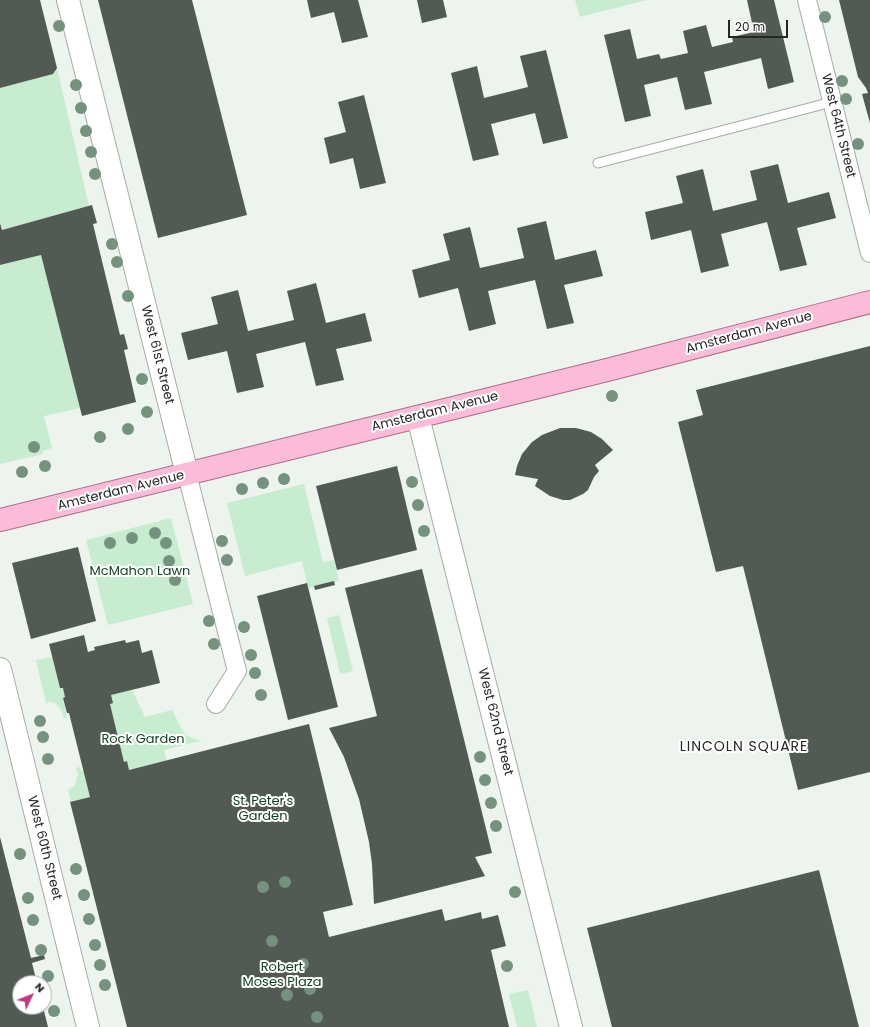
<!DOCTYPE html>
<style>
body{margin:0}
#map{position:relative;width:870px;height:1027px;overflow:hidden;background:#ecf4ed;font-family:Poppins,sans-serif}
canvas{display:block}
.north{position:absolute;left:12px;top:975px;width:40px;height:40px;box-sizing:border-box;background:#fff;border:1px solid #a7a9a7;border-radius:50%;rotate:47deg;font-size:11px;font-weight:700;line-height:16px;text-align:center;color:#242724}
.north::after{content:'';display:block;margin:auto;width:14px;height:18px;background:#be3a7e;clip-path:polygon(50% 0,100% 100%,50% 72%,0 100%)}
.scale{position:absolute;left:728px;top:20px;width:60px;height:18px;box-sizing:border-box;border:2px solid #242724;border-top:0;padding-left:5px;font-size:12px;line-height:14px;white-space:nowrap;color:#242724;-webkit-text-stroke:3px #fff;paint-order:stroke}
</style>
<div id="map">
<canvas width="870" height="1027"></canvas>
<div class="north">N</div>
<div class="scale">20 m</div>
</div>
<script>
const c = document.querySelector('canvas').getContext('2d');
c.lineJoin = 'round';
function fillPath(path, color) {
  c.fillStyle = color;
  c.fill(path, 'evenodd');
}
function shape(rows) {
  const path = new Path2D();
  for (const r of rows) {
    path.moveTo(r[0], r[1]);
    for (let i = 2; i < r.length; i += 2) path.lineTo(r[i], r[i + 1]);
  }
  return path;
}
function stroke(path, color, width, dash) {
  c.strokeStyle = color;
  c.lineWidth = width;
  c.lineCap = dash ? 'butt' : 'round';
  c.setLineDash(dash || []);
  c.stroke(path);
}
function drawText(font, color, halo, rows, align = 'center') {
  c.font = font + ' Poppins,sans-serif';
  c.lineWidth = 4;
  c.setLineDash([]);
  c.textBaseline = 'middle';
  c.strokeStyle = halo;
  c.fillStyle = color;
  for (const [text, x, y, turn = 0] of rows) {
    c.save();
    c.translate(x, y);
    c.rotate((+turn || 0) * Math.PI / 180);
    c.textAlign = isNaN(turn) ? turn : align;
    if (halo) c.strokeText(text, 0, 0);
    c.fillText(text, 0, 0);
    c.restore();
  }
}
const green = shape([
 [575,0,647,0,580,17],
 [57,68,89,206,2,230,0,221,0,88,53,74],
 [41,255,80,408,44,416,52,448,42,451,43,454,0,464,0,265],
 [304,484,323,562,334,560,339,581,308,588,302,561,245,576,227,503],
 [171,518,193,604,108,625,86,540],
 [339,615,353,671,340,674,327,618],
 [52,657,60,688,63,688,65,697,63,698,67,718,64,718,62,712,59,707,55,703,50,702,46,703,36,660],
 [132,690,145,717,172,710,185,735,201,741,164,750,167,761,129,770,127,761,124,762,110,704,111,695],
 [80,767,81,771,84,770,90,797,71,802,68,790,75,785,78,775,76,768],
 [528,990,537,1027,517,1027,509,994]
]);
const building = shape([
 [0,0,40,0,57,68,53,74,0,88],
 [98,0,192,0,247,215,158,238],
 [307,0,358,0,368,37,342,43,334,12,311,18],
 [417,0,443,0,447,17,422,23],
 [747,0,774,0,794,82,768,89,761,58,704,72,712,104,685,110,677,77,644,85,651,116,625,122,604,35,630,29,637,59,659,54,661,59,688,53,683,31,706,25,712,47,733,42,732,37,754,32],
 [839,0,870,0,870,123,862,94,868,93,866,88,858,77],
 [546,50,568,138,543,144,535,113,491,124,499,155,473,161,451,73,477,66,484,98,528,87,520,56],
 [364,95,386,183,360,189,353,158,330,164,324,138,346,132,338,102],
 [778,164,788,203,829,192,836,218,797,228,807,265,780,271,767,222,721,234,729,266,701,273,691,230,651,240,645,212,683,203,676,176,703,169,713,211,757,200,750,171],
 [92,205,97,223,93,224,120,335,124,334,128,349,124,350,136,402,82,416,41,255,0,265,0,223,2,230],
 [546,221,555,260,596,250,603,276,564,285,574,323,547,329,535,280,488,291,496,324,469,331,458,288,419,298,412,270,450,260,443,234,470,227,480,268,524,258,517,228],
 [316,283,326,323,365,313,372,341,336,349,344,380,316,386,305,342,256,354,264,387,237,393,227,351,188,360,181,333,218,324,211,297,238,290,248,331,294,320,287,291],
 [870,346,870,772,798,790,743,566,716,572,678,422,703,415,696,390],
 [560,428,576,428,591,432,602,439,613,450,595,465,599,471,594,477,588,490,583,494,570,500,563,500,550,496,535,486,538,479,515,475,517,466,522,454,532,442,542,435],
 [397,466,417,550,337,570,316,486],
 [78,547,96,621,31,639,12,563],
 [422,569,492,853,475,857,485,876,374,904,372,864,369,842,359,799,344,757,329,728,377,716,345,588],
 [334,581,335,585,315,590,314,586],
 [307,583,338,707,288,720,257,596],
 [84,635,88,652,95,650,94,647,125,640,126,643,139,640,142,653,152,650,160,683,111,695,113,703,110,704,124,762,127,761,129,770,309,724,353,905,323,912,329,937,442,909,445,921,481,912,482,919,498,915,506,946,491,950,509,1027,127,1027,70,802,90,797,69,713,67,713,63,698,65,697,63,688,60,688,49,644],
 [0,837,31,958,44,955,45,959,32,963,37,983,20,983,20,1007,43,1007,48,1027,0,1027],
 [819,870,859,1027,612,1027,587,928]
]);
const service = shape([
 [598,163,832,102]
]);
const minor = shape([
 [807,0,870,253],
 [187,474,237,671,216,704]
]);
const tertiary = shape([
 [68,0,187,474],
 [418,417,571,1027],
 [0,669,88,1027]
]);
const primary = shape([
 [0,520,611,369,870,302]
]);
const trees = [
 [825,17],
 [59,26],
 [842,81],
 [76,85],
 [846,99],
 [81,108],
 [86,131],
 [858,144],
 [91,152],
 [95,174],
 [112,244],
 [117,262],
 [128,296],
 [142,379],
 [612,396],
 [147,412],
 [128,429],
 [100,437],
 [34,447],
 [45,466],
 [22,472],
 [284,479],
 [412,482],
 [263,483],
 [242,489],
 [418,505],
 [424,531],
 [155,533],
 [132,538],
 [222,541],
 [110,543],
 [166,543],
 [227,560],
 [169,561],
 [175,580],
 [209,621],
 [244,627],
 [214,644],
 [251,655],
 [255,673],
 [261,695],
 [40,721],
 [43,737],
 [480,757],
 [48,759],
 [485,780],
 [491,803],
 [496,826],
 [20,854],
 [76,869],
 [285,882],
 [263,887],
 [515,892],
 [84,895],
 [28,898],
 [89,919],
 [33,920],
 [272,941],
 [95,945],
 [41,950],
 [303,964],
 [100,965],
 [507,966],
 [279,967],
 [48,976],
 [105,985],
 [310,989],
 [287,995],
 [54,1011],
 [317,1017]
];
const streetNames = [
 ["West 64th Street",838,126,76],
 ["Amsterdam Avenue",749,333,-15],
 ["West 61st Street",157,355,76],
 ["Amsterdam Avenue",435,412,-14],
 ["Amsterdam Avenue",121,491,-14],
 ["West 62nd Street",495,722,76],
 ["West 60th Street",44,848,76]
];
const parkNames = [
 ["McMahon Lawn",140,572],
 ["Rock Garden",143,740],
 ["St. Peter's",263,802],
 ["Garden",263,817],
 ["Robert",282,968],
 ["Moses Plaza",282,983]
];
const neighbourhoodNames = [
 ["LINCOLN SQUARE",744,747]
];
fillPath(green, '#c7ecd0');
fillPath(building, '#525a54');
stroke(service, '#a5ada7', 11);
stroke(minor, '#a5ada7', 20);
stroke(tertiary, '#a5ada7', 24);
stroke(primary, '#af6b89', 24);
stroke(service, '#fff', 9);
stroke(minor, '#fff', 18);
stroke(tertiary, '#fff', 22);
stroke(primary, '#fcbcd9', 22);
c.fillStyle = '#75927e';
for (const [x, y] of trees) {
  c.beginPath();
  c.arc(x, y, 6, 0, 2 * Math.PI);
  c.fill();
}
drawText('13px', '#242724', '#fff', streetNames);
drawText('13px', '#134224', '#fff', parkNames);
c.letterSpacing = '1px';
drawText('14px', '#242724', '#fff', neighbourhoodNames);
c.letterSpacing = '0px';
</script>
